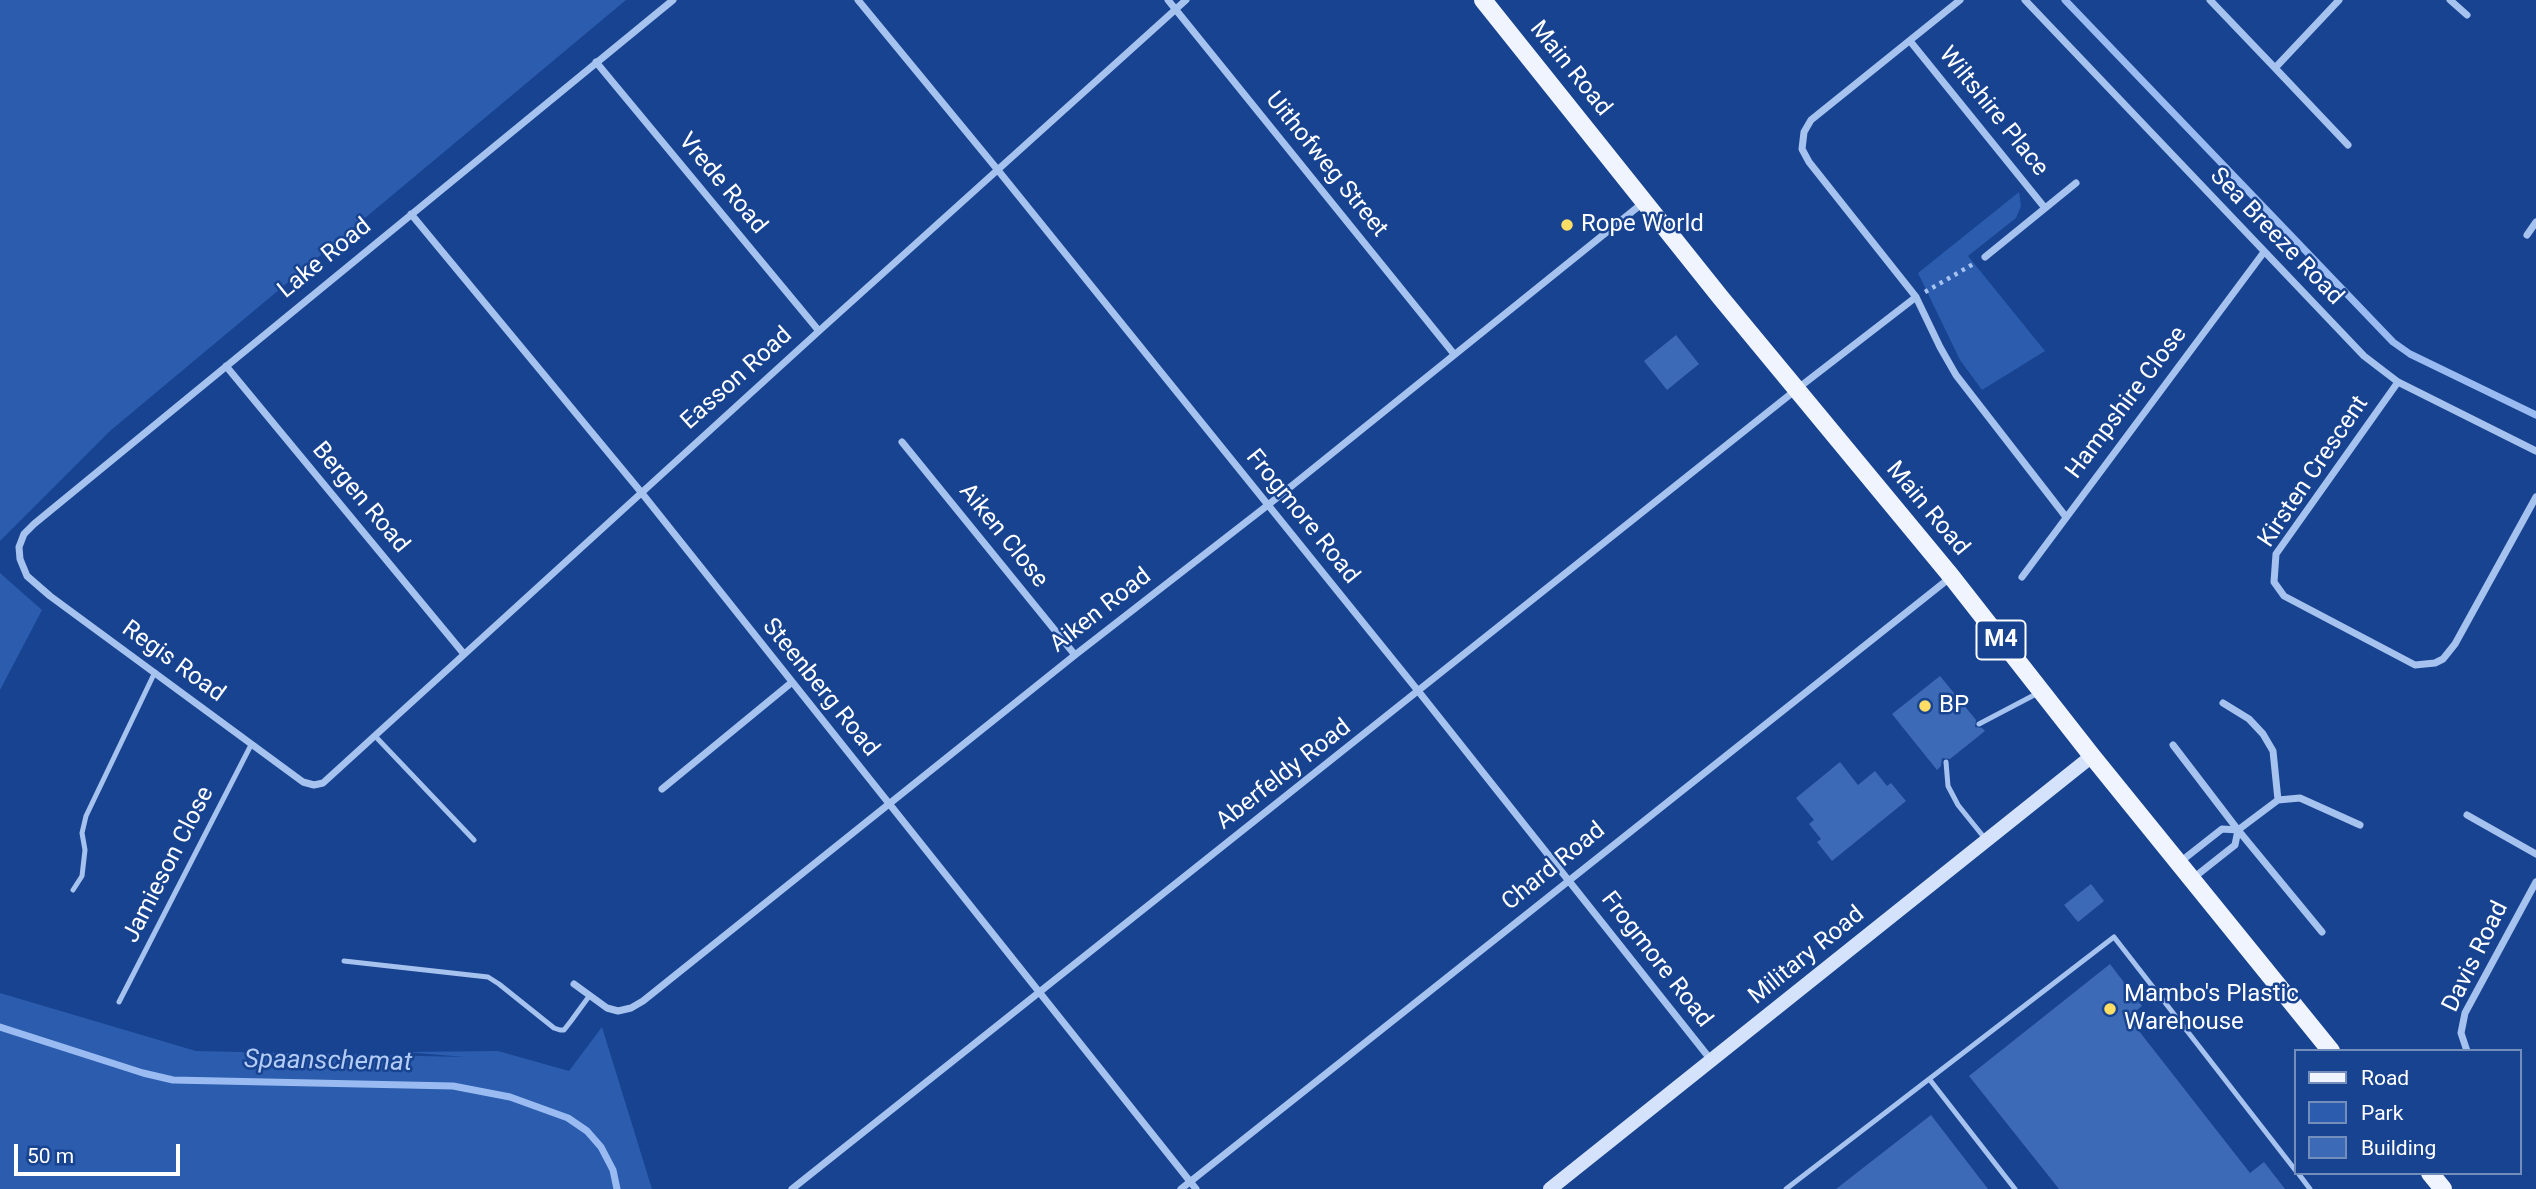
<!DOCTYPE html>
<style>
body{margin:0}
#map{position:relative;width:2536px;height:1189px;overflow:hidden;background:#184390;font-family:Roboto,sans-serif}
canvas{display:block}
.legend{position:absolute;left:2294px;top:1049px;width:228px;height:126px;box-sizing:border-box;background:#184390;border:2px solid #748ebc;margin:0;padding:9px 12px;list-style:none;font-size:21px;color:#fff}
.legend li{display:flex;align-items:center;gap:14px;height:35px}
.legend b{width:35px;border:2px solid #748ebc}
.scale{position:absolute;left:14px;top:1144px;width:166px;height:32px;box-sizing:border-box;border:4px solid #fff;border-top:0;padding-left:9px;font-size:21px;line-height:24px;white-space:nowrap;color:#fff;-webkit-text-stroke:5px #184390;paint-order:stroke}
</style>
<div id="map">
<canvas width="2536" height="1189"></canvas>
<ul class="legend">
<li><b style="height:9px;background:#eff4ff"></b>Road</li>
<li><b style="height:19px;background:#2b5cae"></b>Park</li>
<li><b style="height:19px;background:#3d6ab6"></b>Building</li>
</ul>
<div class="scale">50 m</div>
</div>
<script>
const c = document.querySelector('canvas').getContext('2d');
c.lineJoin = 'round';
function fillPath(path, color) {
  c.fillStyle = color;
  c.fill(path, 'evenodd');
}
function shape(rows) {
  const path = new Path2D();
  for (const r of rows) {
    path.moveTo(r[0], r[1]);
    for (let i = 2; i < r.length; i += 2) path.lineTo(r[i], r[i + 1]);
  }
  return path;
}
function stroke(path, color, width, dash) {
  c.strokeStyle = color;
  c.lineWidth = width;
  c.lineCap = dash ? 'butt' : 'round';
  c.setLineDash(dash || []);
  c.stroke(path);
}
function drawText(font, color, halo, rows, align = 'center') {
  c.font = font + ' Roboto,sans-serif';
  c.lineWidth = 5;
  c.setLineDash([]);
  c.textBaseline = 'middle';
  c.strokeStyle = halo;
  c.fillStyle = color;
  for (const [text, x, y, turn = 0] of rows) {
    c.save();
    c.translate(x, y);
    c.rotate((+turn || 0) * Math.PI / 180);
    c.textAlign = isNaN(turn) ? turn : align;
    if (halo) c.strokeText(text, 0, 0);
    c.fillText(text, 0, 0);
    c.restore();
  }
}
const green = shape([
 [0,0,626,0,110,431,0,541],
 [2019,192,2021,206,2016,218,1968,256,2045,351,1982,390,1960,360,1918,273],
 [0,573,42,610,0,690],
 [0,993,196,1051,465,1057,404,1052,498,1051,569,1071,602,1027,652,1189,0,1189]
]);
const stream = shape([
 [2065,0,2393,342,2410,354,2536,415],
 [0,1027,143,1073,173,1080,453,1086,510,1097,568,1118,587,1131,601,1147,613,1170,617,1189]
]);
const building = shape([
 [1676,335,1699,364,1667,390,1644,361],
 [1940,676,1976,720,1975,727,1982,728,1985,731,1950,759,1942,758,1941,766,1937,770,1892,714],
 [1840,762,1858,785,1875,771,1887,786,1891,783,1906,801,1832,861,1817,842,1821,839,1809,824,1814,820,1796,798],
 [2091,884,2104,901,2078,922,2064,905],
 [2110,964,2142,1006,2128,1017,2250,1173,2264,1162,2285,1189,2059,1189,1969,1076],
 [1931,1115,1988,1189,1836,1189]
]);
const path = shape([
 [1925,292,1975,263]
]);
const lane = shape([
 [1979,724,2038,693],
 [375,736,474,840],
 [1946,762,1948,786,1958,805,1987,841],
 [73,890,82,876,85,850,82,833,86,816,155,672],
 [344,961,488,977,499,984,554,1028,560,1030,564,1030,571,1021,590,995],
 [119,1002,251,745],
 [1930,1080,2015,1189],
 [2298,1173,2310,1189],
 [1786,1189,2114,937,2296,1171]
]);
const street = shape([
 [673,0,34,524,24,534,19,547,20,559,27,576,50,596,303,782,314,785,323,783,819,331,1186,0],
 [858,0,997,169,1419,692,1711,1060],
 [1168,0,1454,354],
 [1960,0,1811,120,1804,132,1802,149,1809,162,1916,297,1940,347,1956,375,2066,517],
 [2025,0,2364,356,2398,382,2536,451],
 [2210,0,2275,68,2339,0],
 [2450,0,2467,15],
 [1910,41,2045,208],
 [596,62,819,331],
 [2275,68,2348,145],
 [411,214,641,492,1196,1189],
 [2527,235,2536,222],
 [1985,257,2076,183],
 [226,366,464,654],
 [2398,382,2276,554,2274,582,2284,596,2415,665,2435,663,2443,659,2455,644,2536,497],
 [902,442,1075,655],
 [2022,577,2264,252],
 [2173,745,2238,830,2322,932],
 [662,789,791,683],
 [2278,800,2300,798,2360,825],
 [2467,815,2536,854],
 [2180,862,2222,829,2238,830],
 [2192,879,2235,845,2238,830,2278,800,2273,751,2263,734,2249,719,2223,703],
 [574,984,607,1008,618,1011,631,1008,643,1001,1075,655,1268,505,1644,202],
 [2467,1051,2461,1033,2465,1013,2536,882],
 [792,1189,1797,389,1916,297],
 [1181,1189,1951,577]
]);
const secondary = shape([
 [1550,1189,2092,756]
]);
const primary = shape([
 [1483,0,1721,298,1951,576,2092,756,2331,1051],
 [2430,1173,2443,1189]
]);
const markers = [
 [1567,225,7,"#ffde65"],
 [1925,706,7,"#ffde65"],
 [2110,1009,7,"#ffde65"]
];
const shields = [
 [2001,640,49]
];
const shieldNames = [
 ["M4",2001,640]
];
const streetNames = [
 ["Main Road",1570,69,51],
 ["Wiltshire Place",1993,112,51],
 ["Uithofweg Street",1326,165,51],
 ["Vrede Road",722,184,50],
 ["Sea Breeze Road",2276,237,46],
 ["Lake Road",325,259,-39],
 ["Easson Road",737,379,-42],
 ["Hampshire Close",2127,403,-53],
 ["Kirsten Crescent",2314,472,-56],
 ["Bergen Road",360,498,50],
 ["Main Road",1927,509,50],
 ["Frogmore Road",1302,517,51],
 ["Aiken Close",1003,536,51],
 ["Aiken Road",1101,611,-38],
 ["Regis Road",173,662,36],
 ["Steenberg Road",820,688,51],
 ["Aberfeldy Road",1284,775,-38],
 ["Jamieson Close",169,865,-63],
 ["Chard Road",1554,867,-39],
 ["Military Road",1807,956,-39],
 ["Davis Road",2476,957,-64],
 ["Frogmore Road",1656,960,52]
];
const poiNames = [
 ["Rope World",1581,225],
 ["BP",1939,706],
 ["Mambo's Plastic",2124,995],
 ["Warehouse",2124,1023]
];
const waterNames = [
 ["Spaanschemat",328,1062,1]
];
fillPath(green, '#2b5cae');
stroke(stream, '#99bbf1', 7);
fillPath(building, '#3d6ab6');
stroke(path, '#a6c2ef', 4.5, [3.5, 5]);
stroke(lane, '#a6c2ef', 5);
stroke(street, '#a6c2ef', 7);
stroke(secondary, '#d4e2fb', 14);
stroke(primary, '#eff4ff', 18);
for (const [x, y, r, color] of markers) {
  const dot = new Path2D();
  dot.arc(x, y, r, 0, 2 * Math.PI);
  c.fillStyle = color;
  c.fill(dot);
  stroke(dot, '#184390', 2.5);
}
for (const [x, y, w] of shields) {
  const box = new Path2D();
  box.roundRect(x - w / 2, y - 19.5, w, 39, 5);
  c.fillStyle = '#184390';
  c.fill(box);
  stroke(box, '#fff', 2);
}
drawText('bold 23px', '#fff', null, shieldNames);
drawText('24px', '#fff', '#184390', streetNames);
drawText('24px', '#fff', '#184390', poiNames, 'left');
drawText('italic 26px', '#b2ccf6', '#184390', waterNames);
</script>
